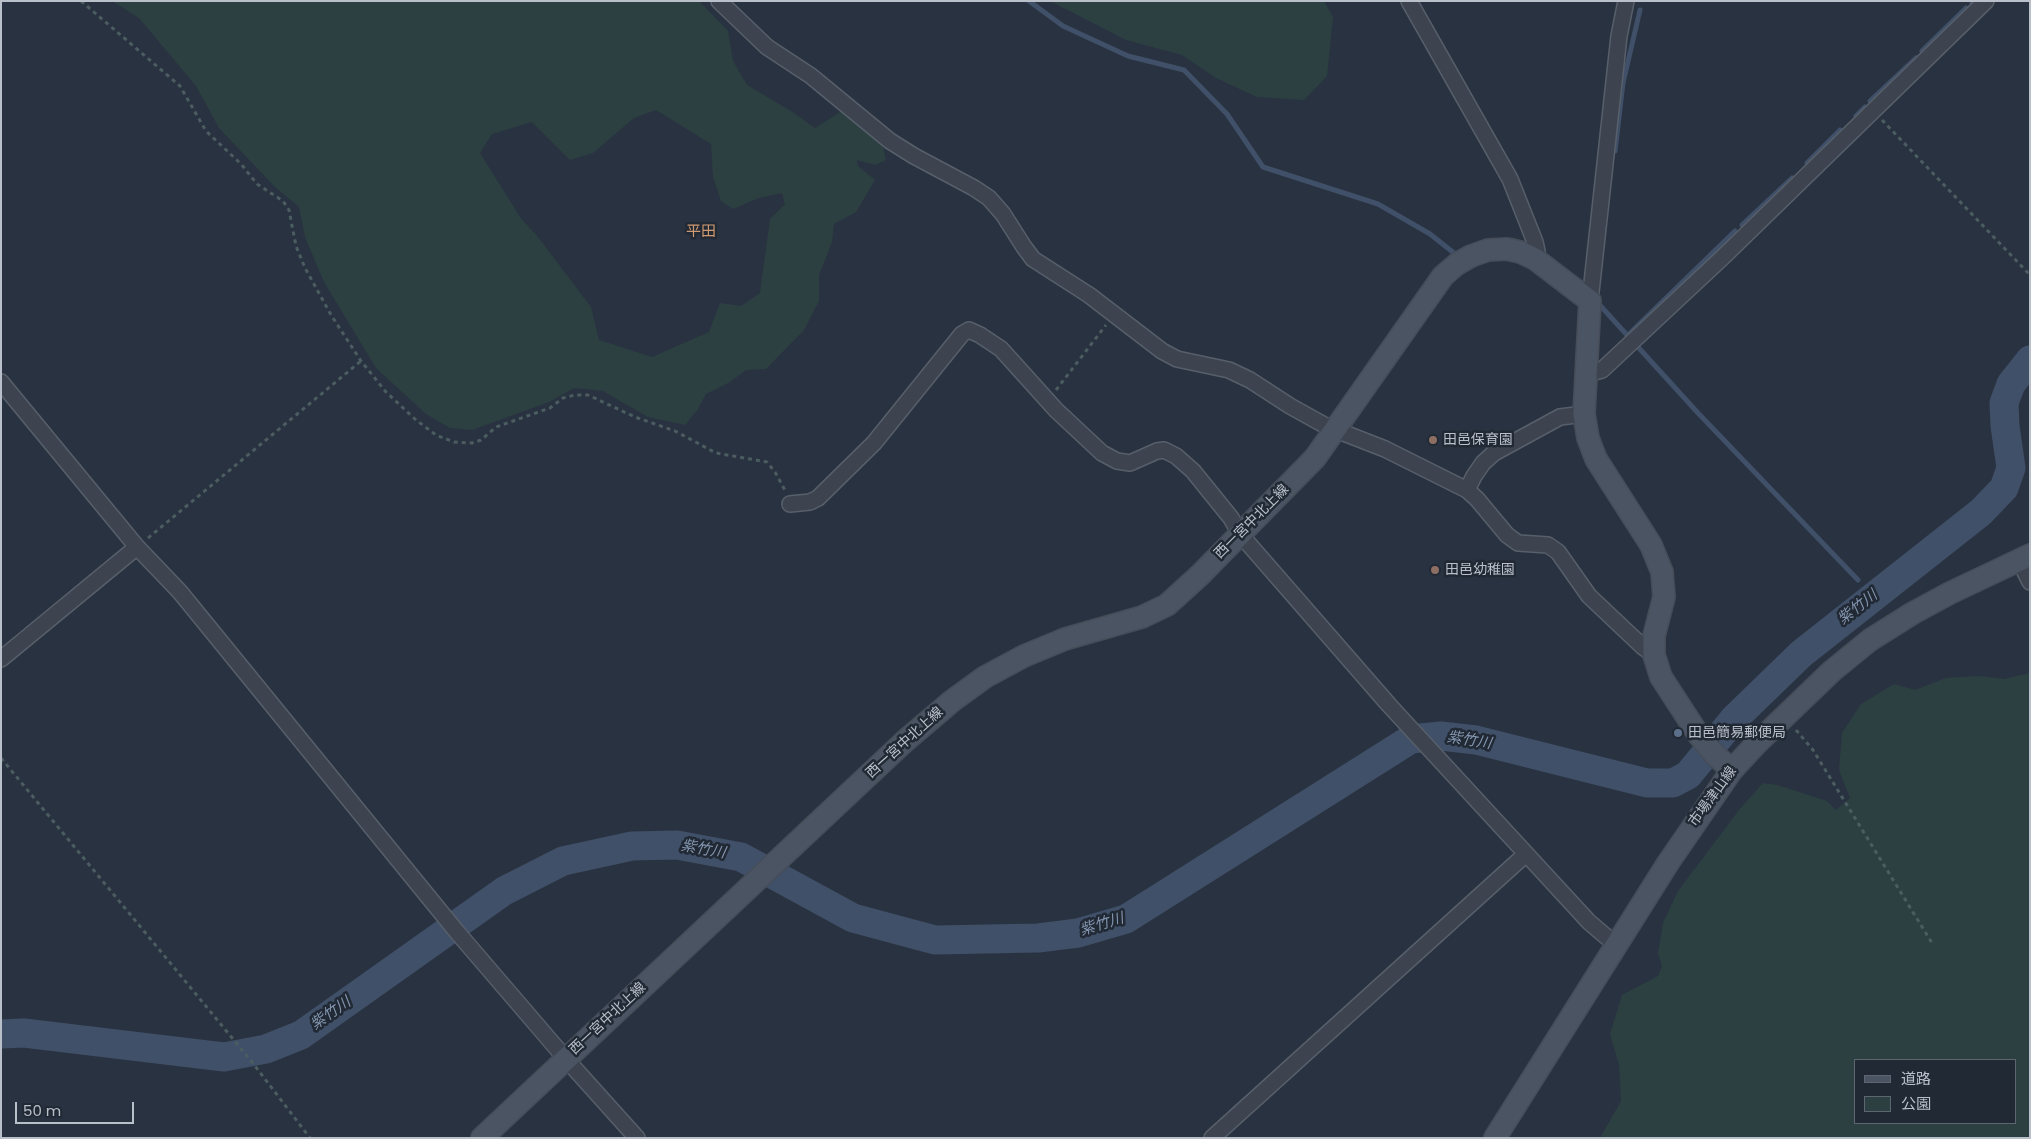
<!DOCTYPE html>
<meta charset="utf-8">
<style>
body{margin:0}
#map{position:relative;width:2031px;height:1139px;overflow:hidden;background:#293240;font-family:Poppins,"Noto Sans JP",sans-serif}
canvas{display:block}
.frame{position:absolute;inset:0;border:2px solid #b9c0ca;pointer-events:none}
.legend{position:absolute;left:1854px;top:1059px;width:162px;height:65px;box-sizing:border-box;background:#212935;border:1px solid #5e6571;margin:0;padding:6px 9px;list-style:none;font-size:15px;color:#b9c0ca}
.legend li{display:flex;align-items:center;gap:10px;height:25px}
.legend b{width:25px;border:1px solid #5e6571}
.scale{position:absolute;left:15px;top:1102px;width:119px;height:22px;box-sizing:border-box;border:2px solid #b9c0ca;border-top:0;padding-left:6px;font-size:15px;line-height:18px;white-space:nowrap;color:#b9c0ca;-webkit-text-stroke:4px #212935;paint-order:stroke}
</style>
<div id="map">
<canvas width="2031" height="1139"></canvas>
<div class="frame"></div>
<ul class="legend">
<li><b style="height:6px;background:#4b5463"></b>道路</li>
<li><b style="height:14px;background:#2c4042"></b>公園</li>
</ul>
<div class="scale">50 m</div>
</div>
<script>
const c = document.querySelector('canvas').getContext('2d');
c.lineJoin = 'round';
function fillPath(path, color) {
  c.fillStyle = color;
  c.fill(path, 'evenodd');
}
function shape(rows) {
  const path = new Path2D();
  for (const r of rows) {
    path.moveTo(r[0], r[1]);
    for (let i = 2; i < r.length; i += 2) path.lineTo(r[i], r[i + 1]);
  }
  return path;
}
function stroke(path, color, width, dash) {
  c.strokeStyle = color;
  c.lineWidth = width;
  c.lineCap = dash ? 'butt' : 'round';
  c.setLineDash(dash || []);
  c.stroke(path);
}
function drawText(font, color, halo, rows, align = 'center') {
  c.font = font + ' Poppins,"Noto Sans JP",sans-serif';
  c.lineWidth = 5;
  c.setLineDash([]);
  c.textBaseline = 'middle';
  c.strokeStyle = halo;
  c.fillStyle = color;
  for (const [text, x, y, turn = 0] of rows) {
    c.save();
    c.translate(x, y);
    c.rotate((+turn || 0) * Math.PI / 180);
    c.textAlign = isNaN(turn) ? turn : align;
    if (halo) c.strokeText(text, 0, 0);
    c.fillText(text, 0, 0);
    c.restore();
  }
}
const green = shape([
 [112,1,699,1,728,31,733,61,747,85,791,111,815,128,842,111,882,143,886,160,875,165,857,160,858,166,875,180,856,212,834,224,832,242,819,275,819,301,804,330,766,369,746,370,730,382,706,394,698,409,685,425,648,417,603,391,574,388,549,402,472,430,450,428,426,414,376,368,324,282,305,237,299,207,275,187,219,128,196,86,139,18],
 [656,110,711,144,713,177,721,201,733,209,759,198,782,193,785,204,770,219,760,293,741,306,720,303,709,332,652,357,599,340,591,307,538,237,520,217,480,153,492,134,532,122,570,160,593,153,634,118],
 [1050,1,1324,1,1333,17,1327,76,1304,100,1257,97,1216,78,1182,55,1126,40],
 [2030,673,2030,1138,1600,1138,1621,1101,1619,1065,1610,1034,1622,995,1658,976,1662,966,1658,953,1663,923,1678,891,1739,810,1763,783,1777,785,1827,801,1836,810,1850,798,1839,770,1842,733,1861,704,1894,684,1915,690,1946,678,1979,676,2004,679],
 [1855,1060,2015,1060,2015,1123,1855,1123]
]);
const stream = shape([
 [1029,1,1063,26,1128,56,1184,70,1227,114,1263,167,1378,204,1430,234,1454,253],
 [1972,3,1973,1],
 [1922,51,1966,8],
 [1870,101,1916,58],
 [1856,116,1865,107],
 [1615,151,1623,83,1640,10],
 [1807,163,1840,130],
 [1742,225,1792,178],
 [1597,302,1698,413,1858,580],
 [1627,336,1735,231]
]);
const river = shape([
 [1,1034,24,1033,224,1057,266,1049,301,1035,504,891,563,861,632,846,677,845,741,857,853,918,935,940,1038,938,1078,933,1126,919,1411,739,1441,736,1476,740,1647,783,1673,783,1688,775,1734,719,1801,654,1981,512,2004,488,2011,468,2005,426,2004,403,2011,384,2030,360]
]);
const path = shape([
 [81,1,180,86,206,131,241,164,257,184,283,201,289,210,296,246,305,268,331,315,361,361,386,392,416,420,436,435,454,442,472,443,481,440,496,427,550,408,563,398,575,395,588,395,635,417,675,431,716,453,767,462,775,472,786,492],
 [1882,120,2030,275],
 [1056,390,1106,325],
 [148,538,361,361],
 [1796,730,1813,750,1932,943],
 [1,758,252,1062,310,1138]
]);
const minor = shape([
 [719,1,767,47,811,76,890,141,914,156,974,188,989,198,1003,214,1024,247,1033,259,1089,295,1162,351,1177,359,1229,370,1250,380,1290,406,1326,426,1385,449,1467,490,1477,499,1507,535,1518,543,1548,545,1558,552,1589,596,1643,647,1654,655],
 [1409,1,1510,179,1535,242,1537,251,1535,259],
 [1590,301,1619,36,1626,1],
 [1587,374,1602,370,1723,257,1986,1],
 [1,382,137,547,180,592,457,932,566,1059,637,1138],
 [1467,490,1474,476,1483,463,1494,453,1560,417,1584,414],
 [790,504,810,502,818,498,874,443,962,334,969,330,980,335,1001,349,1056,410,1102,453,1117,461,1130,463,1157,451,1164,450,1176,456,1193,471,1231,518,1240,534,1389,705,1589,922,1616,945],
 [2019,560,2030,582],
 [1,659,137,547],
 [1212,1138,1526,854]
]);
const secondary = shape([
 [482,1138,905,741,952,701,985,677,1024,656,1065,639,1142,617,1167,605,1200,575,1315,458,1443,276,1457,264,1471,256,1488,250,1507,249,1520,252,1535,259,1590,301,1584,414,1588,438,1596,459,1651,545,1662,572,1664,597,1654,636,1654,655,1661,677,1698,734,1715,755,1732,770],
 [1495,1138,1668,863,1732,770,1757,743,1832,671,1870,640,1913,613,1950,593,2030,555]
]);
const markers = [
 [1433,440,5,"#8d6e63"],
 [1435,570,5,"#8d6e63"],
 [1678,733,5,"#5c6f8a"]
];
const poiNames = [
 ["田邑保育園",1443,440],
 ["田邑幼稚園",1445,570],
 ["田邑簡易郵便局",1688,733]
];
const streetNames = [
 ["西一宮中北上線",1252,522,-45],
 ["西一宮中北上線",905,743,-42],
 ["市場津山線",1713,797,-54],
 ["西一宮中北上線",608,1019,-43]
];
const neighbourhoodNames = [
 ["平田",701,232]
];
const waterNames = [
 ["紫竹川",1858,608,-38],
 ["紫竹川",1469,741,9],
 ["紫竹川",703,850,10],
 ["紫竹川",1102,925,-17],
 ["紫竹川",331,1014,-35]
];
fillPath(green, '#2c4042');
stroke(stream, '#405068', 5);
stroke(river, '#405068', 29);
stroke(minor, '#575f6a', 18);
stroke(secondary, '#464d59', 24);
stroke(path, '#4b5d60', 3, [4, 4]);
stroke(minor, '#3d4450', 15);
stroke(secondary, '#4b5463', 21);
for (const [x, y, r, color] of markers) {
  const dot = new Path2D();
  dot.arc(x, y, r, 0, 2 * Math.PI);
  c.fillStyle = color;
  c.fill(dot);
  stroke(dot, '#212935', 2);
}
drawText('14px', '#b9c0ca', '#212935', poiNames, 'left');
drawText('14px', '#b9c0ca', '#212935', streetNames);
drawText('15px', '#ce9a71', '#212935', neighbourhoodNames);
drawText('italic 15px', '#8496af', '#212935', waterNames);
</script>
